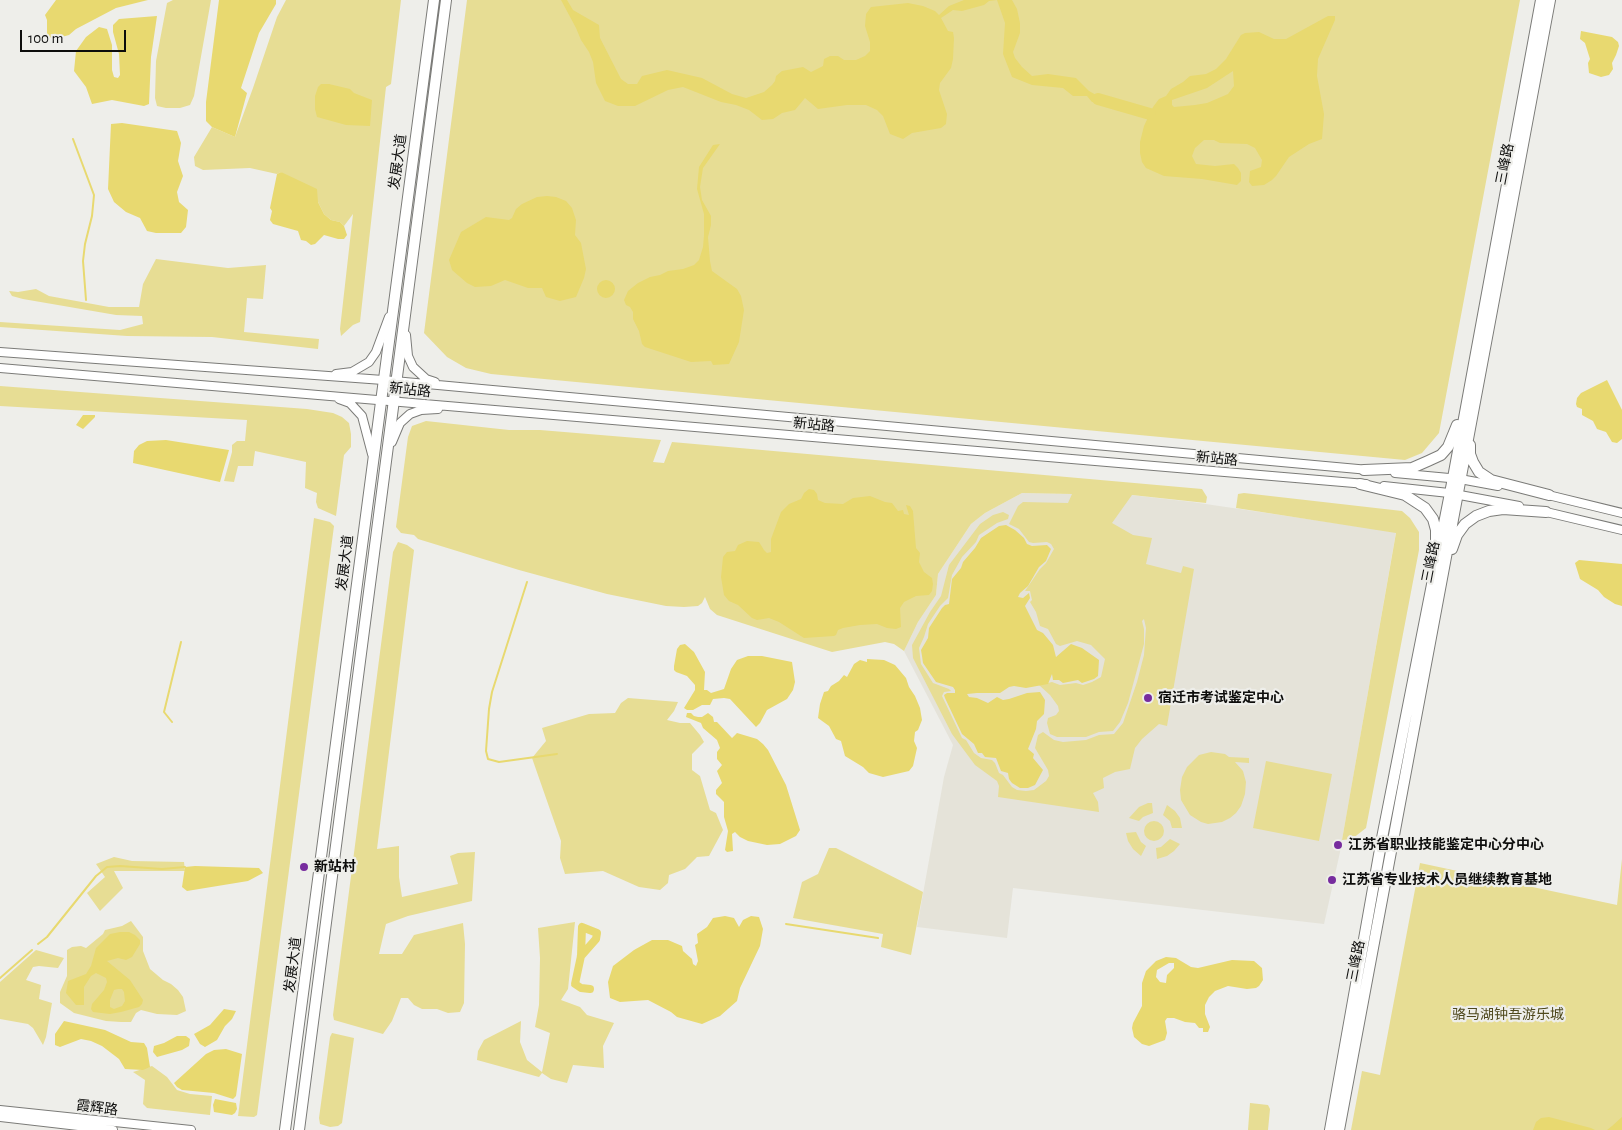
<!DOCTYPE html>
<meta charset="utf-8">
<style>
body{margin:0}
#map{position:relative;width:1622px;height:1130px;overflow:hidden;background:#eeeeea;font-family:"Alegreya Sans",sans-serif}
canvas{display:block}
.scale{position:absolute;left:20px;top:30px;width:106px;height:22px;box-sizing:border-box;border:2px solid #0d0d0c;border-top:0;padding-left:6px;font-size:15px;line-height:18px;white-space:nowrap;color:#0d0d0c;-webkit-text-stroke:4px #eeeeea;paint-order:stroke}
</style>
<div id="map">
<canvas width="1622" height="1130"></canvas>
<div class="scale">100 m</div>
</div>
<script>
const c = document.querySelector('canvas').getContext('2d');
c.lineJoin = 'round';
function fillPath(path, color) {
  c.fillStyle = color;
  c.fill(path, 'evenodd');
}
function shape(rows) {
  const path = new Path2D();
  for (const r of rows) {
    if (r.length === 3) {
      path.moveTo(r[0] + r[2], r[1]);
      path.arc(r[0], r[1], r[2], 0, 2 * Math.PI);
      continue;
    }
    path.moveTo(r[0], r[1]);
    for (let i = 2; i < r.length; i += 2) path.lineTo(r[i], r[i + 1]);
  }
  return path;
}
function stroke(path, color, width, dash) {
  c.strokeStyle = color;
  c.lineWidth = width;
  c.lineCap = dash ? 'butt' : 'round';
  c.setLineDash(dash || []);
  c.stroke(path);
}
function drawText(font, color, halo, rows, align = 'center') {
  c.font = font + ' "Alegreya Sans","Noto Sans SC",sans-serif';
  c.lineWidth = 4.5;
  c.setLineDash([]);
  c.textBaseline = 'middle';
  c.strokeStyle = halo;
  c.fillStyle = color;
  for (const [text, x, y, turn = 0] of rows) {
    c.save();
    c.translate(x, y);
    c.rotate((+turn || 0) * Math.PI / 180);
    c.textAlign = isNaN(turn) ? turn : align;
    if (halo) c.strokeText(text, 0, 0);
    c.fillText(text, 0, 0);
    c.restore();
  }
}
const built = shape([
 [1022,493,1131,495,1192,502,1396,532,1340,852,1324,924,1013,888,1007,938,917,927,944,777,953,745,904,651,918,622,936,595,938,574,971,524,985,513]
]);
const green = shape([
 [173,0,211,0,194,96,190,105,180,108,166,108,157,106,155,98,156,61,167,3],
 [286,0,401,0,391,84,386,87,360,322,353,325,341,336,340,329,353,214,344,226,340,222,331,220,324,214,318,202,281,172,277,174,250,168,203,170,195,166,194,157,212,127,235,137,253,88,277,17],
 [467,0,1520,0,1439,433,1422,453,1405,460,491,374,466,368,447,357,424,333],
 [156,259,228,268,266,265,263,299,247,298,244,332,319,339,318,349,212,337,127,336,0,327,0,322,120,330,143,324,142,316,116,315,23,299,12,296,9,291,18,292,36,289,49,296,109,307,139,307,143,284],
 [0,386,307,409,333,413,342,417,349,423,351,434,351,447,344,455,336,516,318,508,316,502,317,493,305,488,306,462,255,451,253,466,238,466,234,482,224,481,232,452,232,445,237,441,245,441,247,420,0,406],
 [426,421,509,430,540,430,661,440,653,462,664,463,672,442,1202,489,1207,497,1206,503,1132,495,1112,523,1133,535,1152,538,1146,564,1181,573,1183,566,1194,569,1167,726,1159,724,1142,739,1135,748,1130,769,1115,772,1103,778,1104,788,1093,793,1098,802,1099,812,998,797,999,786,997,781,975,765,952,734,913,658,912,645,930,612,941,596,949,565,980,524,993,515,1003,512,1009,515,1008,519,997,523,979,535,976,542,962,557,952,575,948,598,940,606,928,624,924,637,919,648,921,664,933,683,949,689,951,691,944,692,942,696,962,738,966,740,974,753,981,758,992,760,995,763,999,773,1003,775,1012,787,1017,790,1026,791,1034,790,1046,781,1049,776,1048,770,1035,748,1038,735,1043,732,1054,740,1063,742,1086,740,1099,735,1114,734,1123,723,1137,682,1144,655,1146,628,1144,619,1142,621,1144,629,1144,644,1128,703,1120,722,1113,731,1099,732,1086,737,1057,737,1050,734,1047,723,1048,718,1056,715,1059,711,1058,706,1050,695,1039,685,1052,682,1060,685,1076,683,1083,685,1092,682,1101,677,1105,659,1091,645,1077,641,1060,646,1056,644,1048,629,1040,626,1036,612,1030,602,1032,600,1030,591,1025,591,1040,569,1046,563,1054,549,1051,544,1047,542,1033,543,1029,542,1019,529,1009,524,1018,506,1023,502,1068,503,1072,494,1022,493,985,513,971,524,938,574,936,595,918,622,904,651,894,644,885,642,832,652,717,615,710,609,705,597,702,603,698,606,684,607,666,606,607,594,519,570,418,539,414,535,401,533,396,527,408,437,412,426],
 [1244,493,1402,511,1410,518,1419,532,1419,550,1366,828,1352,839,1342,840,1396,533,1236,508,1238,494],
 [314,518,330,522,334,526,257,1115,254,1117,238,1116],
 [398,542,407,545,414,550,377,849,399,846,399,877,402,897,458,884,450,856,458,853,475,852,472,901,408,916,386,924,379,954,402,954,414,935,463,923,465,944,464,1003,460,1012,448,1013,437,1009,422,1009,414,1005,408,998,401,998,392,1021,383,1034,334,1020,333,1015,393,552],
 [628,698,678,702,674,711,667,720,680,723,690,723,700,735,704,742,692,754,692,770,700,776,710,810,716,813,723,830,709,856,697,857,685,869,669,875,668,883,660,890,639,887,603,871,565,874,560,858,561,841,532,758,546,741,542,728,589,714,615,713,621,703],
 [1211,752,1225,754,1229,757,1249,758,1249,763,1235,762,1243,771,1246,782,1245,794,1241,806,1236,813,1230,818,1222,822,1208,824,1201,822,1190,815,1181,800,1180,790,1182,777,1187,767,1199,755],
 [1266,761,1332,774,1319,841,1253,828],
 [1148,803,1152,803,1153,813,1143,817,1139,821,1129,818,1139,807],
 [1167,805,1175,811,1180,818,1182,828,1172,828,1170,821,1163,815],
 [1154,831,10],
 [1136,832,1141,842,1146,846,1141,856,1133,849,1128,841,1126,833],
 [1170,839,1180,844,1174,851,1167,856,1157,859,1156,848,1161,847],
 [829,848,836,848,923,892,911,955,881,947,883,934,793,918,802,882,818,874],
 [114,857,132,861,184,862,185,871,114,871,123,888,100,911,87,893,105,877,96,864],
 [1622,859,1622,1130,1351,1130,1362,1071,1380,1075,1420,863,1617,905],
 [131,921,143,937,143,951,150,969,163,980,171,984,178,990,183,997,186,1011,177,1015,157,1014,141,1010,136,1013,131,1022,121,1022,106,1021,74,1013,60,1003,60,992,67,976,67,950,72,947,81,946,86,948,103,934,105,930,122,926],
 [575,922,568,989,561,1000,580,1007,587,1015,614,1023,603,1046,604,1068,573,1065,567,1083,551,1079,542,1073,539,1077,477,1060,478,1051,484,1040,521,1021,520,1042,527,1060,542,1072,550,1033,535,1027,539,1005,540,958,538,928],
 [36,950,64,958,58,968,39,966,33,967,26,980,41,985,39,999,52,1003,46,1037,43,1045,33,1028,28,1024,0,1019,0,982],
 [332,1033,354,1038,342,1123,338,1126,330,1127,320,1124,319,1118,330,1037],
 [152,1066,167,1077,177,1090,190,1094,212,1096,210,1115,147,1108,143,1104,145,1080,133,1072],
 [1250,1103,1268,1105,1270,1109,1268,1130,1248,1130]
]);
const water = shape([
 [56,0,148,0,116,8,76,29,69,35,54,39,47,36,47,20,45,15],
 [219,0,276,0,276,4,259,33,241,88,247,93,235,137,212,127,206,121,206,102],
 [561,0,567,0,573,10,599,25,600,38,621,79,628,84,637,84,642,76,667,70,702,78,732,94,746,98,764,92,772,85,775,81,776,76,782,71,803,67,811,72,823,66,824,59,830,56,838,56,844,60,856,60,865,56,870,51,870,42,865,26,866,14,871,7,908,3,923,6,935,11,939,15,949,6,964,0,1012,0,1017,9,1020,23,1020,33,1013,52,1015,58,1022,67,1032,76,1048,74,1076,78,1089,91,1098,96,1097,102,1092,102,1087,96,1073,96,1063,88,1032,85,1012,77,1003,54,1005,23,997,0,989,1,984,5,962,11,953,10,941,18,948,31,953,32,954,38,953,59,951,68,940,83,939,90,947,114,946,124,941,128,912,133,903,139,890,134,883,116,877,110,866,105,847,105,818,109,805,98,795,110,782,113,773,119,762,120,749,110,736,105,721,102,683,87,668,90,635,106,618,106,605,101,596,83,593,62,589,52,581,40,576,28],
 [157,16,151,57,149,104,144,106,112,100,92,104,86,87,74,71,76,51,86,37,99,27,107,29,112,45,112,70,114,77,118,78,120,75,119,54,113,32,113,25,119,19],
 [1328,16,1335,16,1335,20,1318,59,1317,76,1324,114,1322,139,1309,144,1289,157,1276,176,1272,180,1264,185,1252,186,1249,182,1250,171,1261,167,1262,160,1255,148,1247,144,1220,143,1214,140,1204,140,1195,148,1192,156,1196,164,1215,166,1234,164,1238,168,1241,173,1241,181,1237,185,1202,179,1164,176,1146,168,1142,162,1140,153,1140,142,1144,126,1153,107,1159,99,1166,96,1171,89,1183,82,1190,76,1206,74,1216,69,1226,59,1241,35,1245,33,1259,32,1274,39,1286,39],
 [1233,71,1234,86,1228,94,1207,103,1195,105,1174,107,1172,105,1172,100,1207,88],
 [1581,31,1612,37,1618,42,1619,46,1616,55,1612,63,1613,69,1609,75,1601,77,1589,73,1588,63,1590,59,1585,43,1580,39],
 [321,84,329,84,350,89,354,93,372,100,370,126,346,125,317,117,315,109,315,96,318,87],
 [122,123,177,131,181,143,178,161,183,176,177,192,179,202,188,210,186,227,181,233,156,233,147,231,140,218,126,212,114,202,108,189,111,124],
 [720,144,703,168,700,187,702,200,711,216,711,225,708,237,710,261,712,271,737,289,741,296,744,310,739,342,729,364,713,365,711,361,691,362,645,347,642,344,639,331,633,319,633,312,630,307,626,305,624,300,628,291,638,283,650,277,660,275,668,271,683,269,694,265,699,260,703,247,704,235,704,214,697,189,699,167,713,145],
 [281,172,317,189,318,202,324,214,331,220,340,222,344,226,347,235,344,239,338,239,324,235,315,244,311,245,306,241,301,240,298,231,273,224,270,220,272,211,270,208,277,174],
 [547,196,556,197,566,201,572,208,576,220,575,235,581,243,586,269,584,278,576,297,560,301,546,297,542,288,528,288,505,280,491,286,475,287,467,283,452,270,449,260,461,232,486,217,509,220,512,218,516,209,522,204,537,197],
 [606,289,9],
 [1607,380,1622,410,1622,439,1617,443,1612,442,1606,432,1597,429,1593,421,1582,415,1582,409,1577,407,1576,404,1577,398,1581,393],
 [83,415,95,415,95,417,83,429,76,425],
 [166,440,229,450,220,482,133,463,134,451,139,445,147,441],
 [809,489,814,490,817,494,818,500,825,503,843,504,853,498,870,496,885,502,892,503,898,511,903,510,904,514,909,515,906,505,910,506,913,511,916,548,920,553,919,562,924,572,932,578,933,584,932,591,929,595,916,596,904,602,900,608,901,627,896,629,887,628,877,624,860,625,843,628,838,630,836,635,834,636,804,638,779,622,769,618,757,620,752,618,738,605,729,601,724,595,721,577,723,557,727,552,735,551,738,545,747,541,759,542,764,550,767,553,771,552,771,539,781,512,789,504,801,499,804,493],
 [1006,525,1015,530,1024,538,1027,544,1032,546,1047,545,1051,549,1046,561,1039,567,1028,586,1020,593,1018,597,1023,598,1029,593,1030,598,1025,606,1037,630,1043,633,1053,645,1056,657,1071,644,1082,648,1099,660,1098,676,1094,679,1082,683,1078,680,1063,683,1059,680,1053,680,1052,674,1048,684,1026,688,1014,686,1009,687,1000,693,977,693,967,694,969,697,977,698,988,703,997,697,1003,700,1009,699,1027,693,1040,692,1045,700,1044,714,1037,721,1036,729,1028,749,1034,754,1033,758,1043,770,1035,785,1028,788,1020,788,1012,783,1009,779,1008,773,1001,771,996,758,985,757,982,753,978,753,974,744,962,734,945,698,944,695,947,693,955,693,955,690,953,687,936,682,923,663,922,656,921,650,928,638,929,628,942,608,945,605,949,604,952,579,961,568,963,562,975,548,981,538,999,526],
 [1579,560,1622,564,1622,606,1615,604,1604,597,1598,590,1580,579,1575,563],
 [685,644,694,652,705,672,704,690,707,690,711,693,724,689,731,669,737,660,748,656,762,656,792,662,795,682,793,690,787,699,767,710,760,723,756,727,730,699,724,698,713,699,710,705,702,705,693,710,687,710,684,708,695,690,695,685,687,676,676,672,674,670,674,666,677,649,680,645],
 [867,659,884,660,895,665,906,678,909,687,915,696,920,708,922,720,918,730,915,732,914,741,917,748,913,766,909,771,883,777,869,773,863,767,845,756,841,741,836,739,829,726,818,718,820,704,824,692,828,691,831,686,839,681,844,675,847,677,854,664,860,660,867,662],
 [687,713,691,713,694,716,698,717,702,717,708,713,713,717,714,722,717,722,732,738,737,733,757,739,763,744,768,750,786,785,800,830,796,836,780,844,767,845,748,841,740,837,735,832,732,834,733,851,727,852,725,850,728,831,724,817,724,802,716,794,716,790,722,783,717,771,722,765,717,759,717,752,720,748,717,740,703,728,701,723,686,717],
 [195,866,259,868,263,873,248,881,187,891,182,887,185,867],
 [725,916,734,918,739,927,743,920,751,916,759,917,763,929,760,946,740,988,737,1001,720,1016,702,1024,677,1017,671,1012,648,1000,620,1002,610,998,608,982,613,966,634,950,652,940,668,940,682,946,683,951,692,959,693,964,696,966,698,961,695,945,698,943,697,934,707,927,713,918],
 [120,932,129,932,135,935,140,940,140,944,132,957,126,960,118,958,107,961,130,980,143,1000,142,1004,139,1007,121,1012,110,1014,93,1012,91,1009,92,1004,104,990,107,982,106,978,96,973,91,976,84,987,84,1005,76,1005,66,993,68,981,86,974,91,966,96,948,110,934],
 [118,989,122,989,124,992,125,1001,122,1006,114,1009,110,1007,110,1000,114,990],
 [1166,957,1176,958,1191,967,1198,968,1232,960,1254,961,1262,968,1263,980,1259,986,1256,988,1247,989,1228,986,1215,991,1209,997,1205,1005,1205,1014,1210,1027,1208,1032,1203,1032,1203,1028,1199,1028,1195,1023,1185,1022,1174,1018,1167,1018,1165,1021,1167,1033,1165,1040,1149,1046,1142,1044,1134,1037,1132,1028,1133,1023,1142,1006,1142,983,1146,971,1156,961],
 [1169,963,1174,963,1174,968,1167,975,1166,983,1160,982,1156,977,1157,970],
 [224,1009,236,1011,232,1019,225,1026,217,1040,205,1047,200,1044,194,1034,210,1025],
 [64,1021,105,1030,131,1042,144,1043,147,1048,150,1067,143,1070,125,1069,119,1059,102,1046,91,1041,81,1039,60,1047,55,1045,55,1034],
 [177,1036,186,1036,190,1039,189,1046,182,1050,157,1057,153,1052,154,1046,164,1043],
 [226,1049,242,1054,236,1096,233,1099,214,1093,182,1090,177,1087,174,1083,206,1054,214,1050],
 [215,1099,236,1103,237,1109,235,1113,232,1115,214,1112,213,1105],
 [1549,1117,1591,1128,1595,1130,1533,1130,1536,1122,1541,1118],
 [1622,1117,1622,1130,1607,1130,1612,1126]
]);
const stream = shape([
 [73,139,94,195,92,216,85,244,83,261,86,300],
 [527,582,492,692,489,709,486,751,488,759,499,762,557,754],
 [172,722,164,712,181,642],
 [786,924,878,938],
 [38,944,47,937,96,876,107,867,120,866,162,869,185,867],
 [0,978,32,950]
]);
const canal = shape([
 [581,956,596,939,597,933,582,927,581,956,575,984,581,988,590,989]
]);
const river = shape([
 [1098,99,1150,114]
]);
const minor = shape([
 [406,335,408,356,413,367,426,379,435,382],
 [0,352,383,380,1369,470],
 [0,368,1366,484],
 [336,374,352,372,369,362,376,352,389,317],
 [339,399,350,403,362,416,372,454],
 [392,442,400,423,410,414,421,410,438,409],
 [1395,473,1460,479,1498,486],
 [1384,486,1449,493,1519,506],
 [1544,494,1622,513],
 [1542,511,1622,530],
 [0,1110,191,1130],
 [0,1117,113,1130]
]);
const major = shape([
 [1470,445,1470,454,1473,462,1479,472,1491,480,1549,495],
 [1364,470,1412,468,1428,461,1441,455,1448,447,1457,425],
 [1360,484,1405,495,1425,508,1433,519,1436,530,1436,541],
 [1452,549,1457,535,1465,524,1476,516,1489,511,1503,509,1546,512],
 [285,1130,434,0],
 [299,1130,446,0],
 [1330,1130,1382,838,1453,478,1541,0],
 [1339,1130,1550,0]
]);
const markers = [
 [1148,698,5,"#772c9e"],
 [1338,845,5,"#772c9e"],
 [304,867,5,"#772c9e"],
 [1332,880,5,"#772c9e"]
];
const streetNames = [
 ["发展大道",398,162,-82],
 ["三峰路",1505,164,-79],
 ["新站路",410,390,6],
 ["新站路",814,425,5],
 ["新站路",1217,459,5],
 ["三峰路",1431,562,-79],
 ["发展大道",345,563,-83],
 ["三峰路",1356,961,-79],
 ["发展大道",293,965,-83],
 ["霞辉路",97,1108,7]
];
const poiNames = [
 ["宿迁市考试鉴定中心",1158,698],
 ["江苏省职业技能鉴定中心分中心",1348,845],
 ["新站村",314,867],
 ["江苏省专业技术人员继续教育基地",1342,880]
];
const parkNames = [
 ["骆马湖钟吾游乐城",1508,1015]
];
fillPath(built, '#e5e3d9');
fillPath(green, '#e7dd94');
fillPath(water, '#e8d970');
stroke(stream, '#e8d970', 2);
stroke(canal, '#e8d970', 8);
stroke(river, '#e8d970', 12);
stroke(minor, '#7b7b78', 10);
stroke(major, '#7b7b78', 12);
stroke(minor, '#fff', 8);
stroke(major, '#fff', 10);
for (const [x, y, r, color] of markers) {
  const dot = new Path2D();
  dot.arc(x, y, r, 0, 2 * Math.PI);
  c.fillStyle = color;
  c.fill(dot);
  stroke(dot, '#eeeeea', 2);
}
drawText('14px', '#0d0d0c', '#eeeeea', streetNames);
drawText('bold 14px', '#0d0d0c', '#eeeeea', poiNames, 'left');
drawText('14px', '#4e481c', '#eeeeea', parkNames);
</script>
